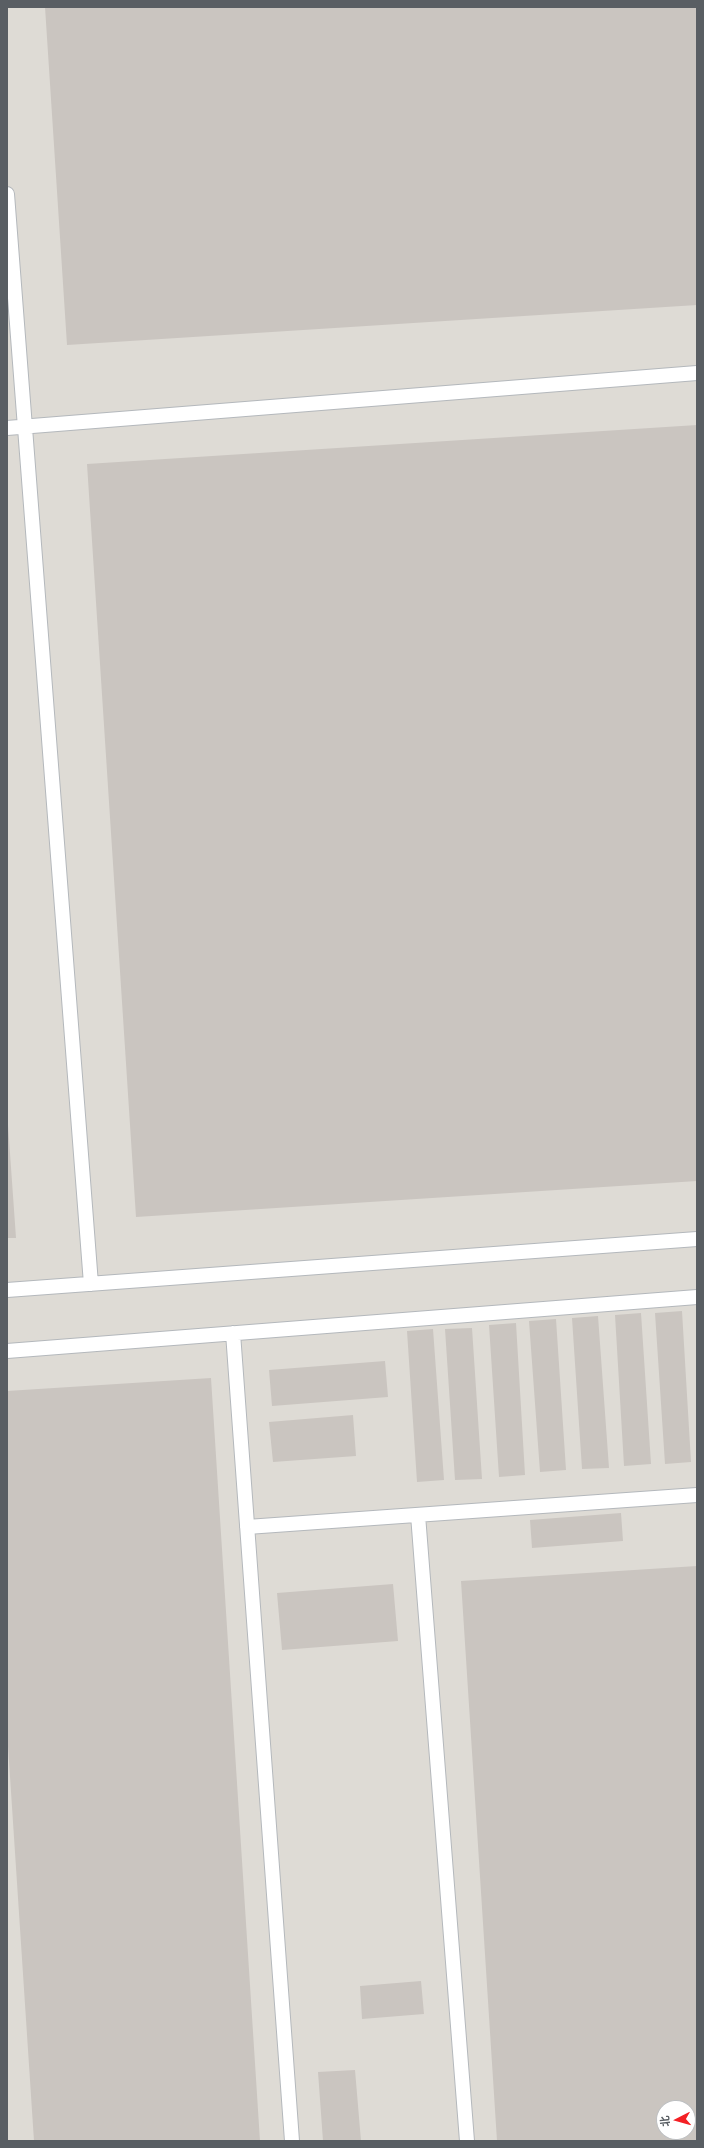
<!DOCTYPE html>
<meta charset="utf-8">
<style>
body{margin:0}
#map{position:relative;width:704px;height:2148px;overflow:hidden;background:#ede9e0;font-family:"Archivo Narrow","Noto Sans SC",sans-serif}
canvas{display:block}
.frame{position:absolute;inset:0;border:8px solid #595e63;pointer-events:none}
.north{position:absolute;left:656px;top:2100px;width:40px;height:40px;box-sizing:border-box;background:#fff;border:1px solid #bdbfc1;border-radius:50%;rotate:264deg;font-size:11px;font-weight:700;line-height:16px;text-align:center;color:#595e63}
.north::after{content:'';display:block;margin:auto;width:14px;height:18px;background:#f42025;clip-path:polygon(50% 0,100% 100%,50% 72%,0 100%)}
</style>
<div id="map">
<canvas width="704" height="2148"></canvas>
<div class="frame"></div>
<div class="north">北</div>
</div>
<script>
const c = document.querySelector('canvas').getContext('2d');
c.lineJoin = 'round';
function fillPath(path, color) {
  c.fillStyle = color;
  c.fill(path, 'evenodd');
}
function shape(rows) {
  const path = new Path2D();
  for (const r of rows) {
    path.moveTo(r[0], r[1]);
    for (let i = 2; i < r.length; i += 2) path.lineTo(r[i], r[i + 1]);
  }
  return path;
}
function stroke(path, color, width, dash) {
  c.strokeStyle = color;
  c.lineWidth = width;
  c.lineCap = dash ? 'butt' : 'round';
  c.setLineDash(dash || []);
  c.stroke(path);
}
const industrial = shape([
 [7,7,697,7,697,2141,7,2141],
 [664,2108,688,2108,688,2132,664,2132]
]);
const building = shape([
 [45,7,697,7,697,305,67,345],
 [697,425,697,1181,136,1217,87,464],
 [7,1111,16,1238,7,1238],
 [682,1311,691,1462,665,1464,655,1313],
 [641,1313,651,1464,624,1466,615,1315],
 [598,1316,609,1468,582,1469,572,1318],
 [556,1319,566,1470,540,1472,529,1321],
 [516,1323,525,1475,499,1477,489,1325],
 [472,1328,482,1479,455,1480,445,1329],
 [433,1329,444,1480,417,1482,407,1331],
 [385,1361,388,1397,272,1406,269,1370],
 [211,1378,260,2141,34,2141,7,1731,7,1391],
 [353,1415,356,1456,273,1462,269,1422],
 [621,1513,623,1541,532,1548,530,1520],
 [697,1566,697,2140,497,2141,461,1581],
 [664,2108,688,2108,688,2132,664,2132],
 [393,1584,398,1641,282,1650,277,1593],
 [421,1981,424,2014,362,2019,360,1986],
 [355,2070,361,2141,323,2141,318,2072]
]);
const service = shape([
 [7,194,91,1284],
 [7,428,697,373],
 [7,1290,697,1239],
 [233,1333,292,2141],
 [7,1351,697,1297],
 [418,1515,467,2141],
 [247,1527,697,1495]
]);
fillPath(industrial, '#dedbd5');
fillPath(building, '#cac5c0');
stroke(service, '#b4b8bc', 16);
stroke(service, '#fff', 14);
</script>
